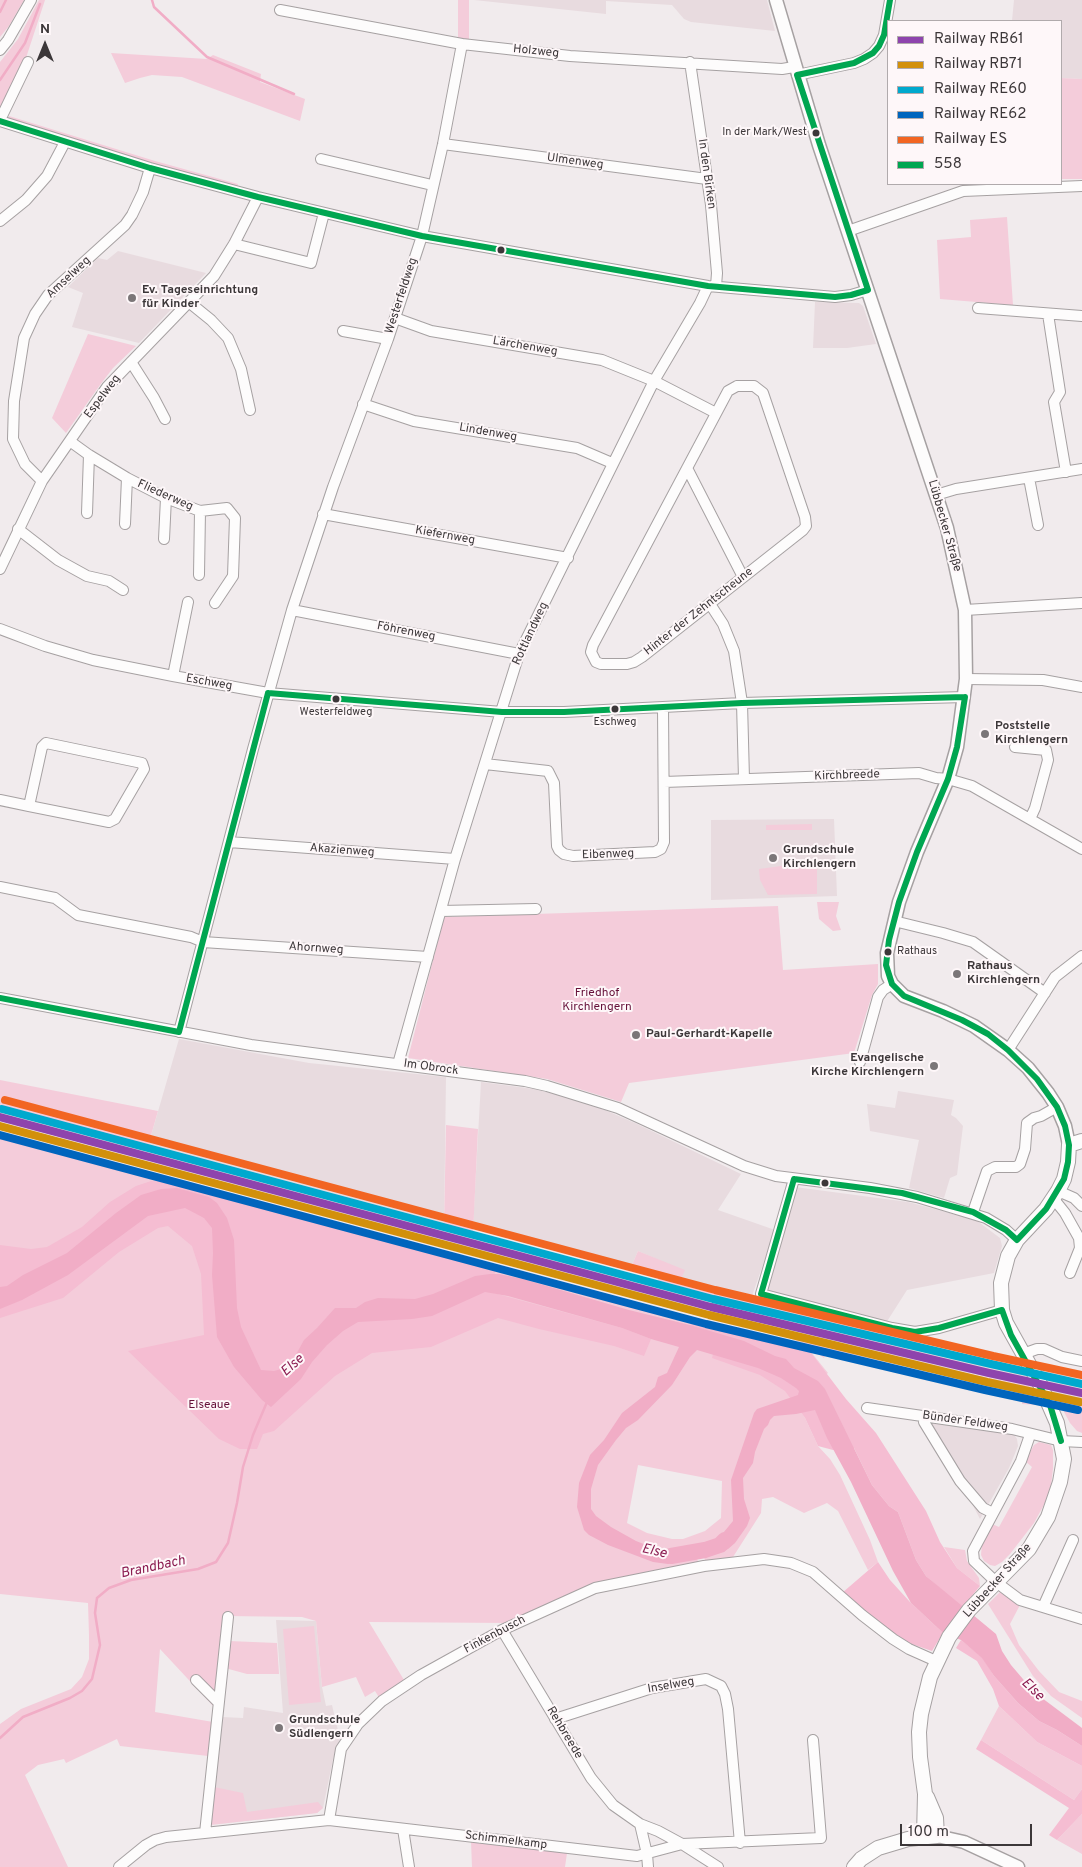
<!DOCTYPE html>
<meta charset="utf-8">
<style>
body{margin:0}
#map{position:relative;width:1082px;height:1867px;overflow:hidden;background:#f1ebed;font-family:Overpass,sans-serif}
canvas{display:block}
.legend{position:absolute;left:887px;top:20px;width:175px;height:165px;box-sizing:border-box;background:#fef7f9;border:1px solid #b0aaac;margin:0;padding:6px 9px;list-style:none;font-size:15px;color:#3c3739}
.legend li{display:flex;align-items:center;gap:10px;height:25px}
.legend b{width:25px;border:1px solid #b0aaac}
.north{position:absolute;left:20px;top:20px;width:50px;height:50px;-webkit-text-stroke:4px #fef7f9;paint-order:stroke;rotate:0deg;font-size:14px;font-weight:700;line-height:20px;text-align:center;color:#3c3739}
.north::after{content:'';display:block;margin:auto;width:18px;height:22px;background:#3c3739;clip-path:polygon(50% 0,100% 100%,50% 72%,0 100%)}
.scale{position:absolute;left:900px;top:1824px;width:132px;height:22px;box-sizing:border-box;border:2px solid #3c3739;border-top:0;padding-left:6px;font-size:15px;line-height:18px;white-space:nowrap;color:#3c3739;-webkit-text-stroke:4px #fef7f9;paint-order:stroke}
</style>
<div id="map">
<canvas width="1082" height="1867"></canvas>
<ul class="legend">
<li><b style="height:6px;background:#8e44ad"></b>Railway RB61</li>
<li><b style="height:6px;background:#d2900b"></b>Railway RB71</li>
<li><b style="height:6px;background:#00a9ce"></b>Railway RE60</li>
<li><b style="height:6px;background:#0065bd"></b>Railway RE62</li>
<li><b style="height:6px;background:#f26522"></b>Railway ES</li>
<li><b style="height:6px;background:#00a651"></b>558</li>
</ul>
<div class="north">N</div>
<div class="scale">100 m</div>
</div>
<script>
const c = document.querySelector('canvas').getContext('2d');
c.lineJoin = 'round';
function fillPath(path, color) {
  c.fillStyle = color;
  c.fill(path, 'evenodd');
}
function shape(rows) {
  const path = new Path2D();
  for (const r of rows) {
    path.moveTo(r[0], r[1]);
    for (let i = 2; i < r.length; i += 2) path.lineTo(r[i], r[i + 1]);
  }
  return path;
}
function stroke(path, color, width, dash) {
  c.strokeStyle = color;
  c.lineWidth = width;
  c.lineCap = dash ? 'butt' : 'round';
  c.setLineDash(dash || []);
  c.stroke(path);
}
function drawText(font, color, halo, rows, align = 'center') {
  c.font = font + ' Overpass,sans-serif';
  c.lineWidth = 4;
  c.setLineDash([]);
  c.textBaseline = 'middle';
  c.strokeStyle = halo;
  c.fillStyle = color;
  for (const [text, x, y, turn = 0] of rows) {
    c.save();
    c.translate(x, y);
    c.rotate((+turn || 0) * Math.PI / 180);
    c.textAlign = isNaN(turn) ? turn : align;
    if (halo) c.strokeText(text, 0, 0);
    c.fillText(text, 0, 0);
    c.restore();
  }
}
const built = shape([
 [474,0,767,0,775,31,691,22,684,19,672,5,606,1,606,14],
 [1014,0,1082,0,1082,79,1061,78,1061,21,1012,21],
 [118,251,206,273,139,343,72,327,83,293,68,287,98,258,107,260],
 [815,302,859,303,863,306,876,344,847,348,813,348],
 [834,819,837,896,711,900,711,820],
 [179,1039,309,1063,446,1077,444,1226,588,1265,932,1348,1020,1368,1043,1369,1045,1373,1060,1368,1082,1371,1082,1400,1059,1395,1057,1399,1033,1392,1029,1386,890,1356,643,1295,0,1121,0,1105,148,1146],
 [481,1082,534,1089,584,1101,635,1123,741,1174,718,1210,775,1230,752,1296,680,1279,684,1271,638,1251,631,1267,473,1226],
 [898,1091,954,1100,951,1115,956,1118,963,1126,957,1175,950,1178,944,1198,909,1188,919,1140,870,1131,867,1104,895,1108],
 [795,1187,908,1202,976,1220,1000,1238,1002,1246,994,1273,907,1290,886,1323,766,1293],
 [928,1419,1013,1433,1017,1439,1018,1446,1009,1468,980,1519],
 [276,1620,316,1621,322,1687,326,1706,332,1705,340,1739,333,1759,323,1808,317,1813,210,1825,222,1717,243,1718,244,1707,283,1713]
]);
const green = shape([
 [0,0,24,0,9,26,0,37],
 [39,0,45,0,24,64,0,114,0,62,18,39],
 [458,0,469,0,469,41,458,40],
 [111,53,207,59,213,55,261,74,260,82,305,99,300,121,182,77,152,75,140,78,125,83],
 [1061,78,1082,79,1082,179,1061,179],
 [9,116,155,161,238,184,237,187,155,165,7,119],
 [1007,217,1013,305,940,299,937,240,971,237,970,220],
 [88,334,136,346,113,368,100,385,66,433,52,418],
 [812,824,812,830,766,830,766,825],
 [817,861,817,894,768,895,760,880,759,869],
 [817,902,839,902,836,916,841,930,833,931,819,919],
 [778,906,783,970,878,964,878,984,872,995,854,1053,629,1083,621,1102,547,1079,408,1058,444,917],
 [0,1080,158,1111,148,1146,0,1105],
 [446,1125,478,1129,473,1234,444,1226],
 [0,1133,811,1352,828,1373,793,1401,805,1418,818,1446,830,1459,840,1475,870,1540,878,1562,868,1570,838,1511,827,1503,804,1513,773,1497,762,1499,761,1513,733,1557,706,1562,698,1544,693,1547,699,1564,595,1585,510,1623,369,1622,404,1680,380,1699,375,1691,365,1697,356,1677,322,1687,316,1621,302,1617,226,1616,214,1707,160,1649,155,1712,213,1722,208,1756,120,1746,117,1739,66,1763,64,1759,38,1765,25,1775,68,1867,0,1867,0,1724,21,1709,71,1689,82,1677,89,1659,89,1635,88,1603,0,1594],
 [638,1465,722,1481,721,1518,705,1531,683,1539,672,1539,647,1533,627,1523],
 [638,1251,685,1270,681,1279,920,1337,918,1345,657,1282,659,1277,631,1267],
 [784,1330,890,1356,916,1362,909,1367,827,1349,824,1358,805,1344,784,1336],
 [961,1372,1029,1386,1038,1405,1022,1404,1022,1395,1016,1394,1015,1390,999,1389,999,1384,959,1377],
 [1059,1395,1082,1400,1082,1433,1077,1431,1070,1423,1057,1399],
 [1039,1442,1051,1445,1053,1450,1053,1468,1051,1486,1046,1501,1034,1523,1010,1554,1002,1562,995,1566,990,1565,984,1561,981,1555,982,1543,992,1524,999,1527,1032,1467,1025,1461,1034,1445],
 [944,1547,965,1550,967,1561,979,1578,980,1586,957,1568],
 [1000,1592,1020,1605,1010,1624,1019,1645,1039,1671,1059,1692,1082,1701,1082,1718,1051,1696,1033,1676,988,1604],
 [314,1626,321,1702,289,1705,283,1629],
 [229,1641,277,1643,279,1674,247,1674,225,1668],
 [999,1706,1037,1742,1082,1766,1082,1789,1074,1800,981,1740],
 [214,1787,243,1793,247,1812,318,1802,323,1808,317,1813,210,1825],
 [1082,1814,1082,1854,1057,1840],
 [471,1841,567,1853,565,1867,472,1867]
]);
const forest = shape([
 [151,1181,171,1182,495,1269,494,1293,622,1328,651,1339,644,1356,614,1346,539,1329,498,1318,431,1347,372,1353,335,1376,274,1431,263,1434,257,1449,240,1449,219,1439,128,1351,204,1335,201,1274,192,1246,168,1226,158,1228,119,1252,63,1298,0,1318,0,1245,31,1249,47,1247,82,1227,110,1202,136,1186],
 [694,1320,785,1343,811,1353,846,1399,876,1433,926,1511,940,1542,957,1568,980,1586,962,1608,926,1576,916,1560,898,1512,889,1506,872,1485,854,1448,833,1450,818,1446,805,1418,785,1391,760,1375,712,1358,718,1334,690,1325],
 [878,1562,890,1580,910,1602,943,1633,932,1651,900,1640,842,1593],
 [961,1640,983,1658,994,1676,1018,1703,1039,1721,1057,1730,1082,1746,1082,1766,1037,1742,999,1706,993,1689,977,1661,956,1648],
 [981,1740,1074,1800,1082,1789,1082,1814,1057,1840,1049,1835,1069,1808,976,1749]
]);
const water = shape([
 [177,1188,209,1197,217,1203,227,1218,234,1240,237,1308,241,1327,261,1370,274,1371,285,1368,293,1360,304,1340,317,1328,335,1308,356,1308,365,1302,378,1298,415,1299,433,1294,475,1276,490,1274,499,1274,523,1279,629,1310,690,1325,744,1341,775,1356,786,1359,794,1368,818,1381,825,1389,872,1485,889,1506,898,1512,916,1560,926,1576,996,1634,1002,1651,1011,1665,1034,1692,1082,1728,1082,1746,1057,1730,1039,1721,1018,1703,994,1676,982,1658,961,1640,943,1633,911,1603,893,1571,851,1482,827,1438,815,1410,796,1414,774,1416,770,1420,768,1425,764,1429,755,1452,753,1463,743,1478,744,1499,750,1518,747,1526,735,1543,728,1549,720,1552,706,1553,705,1545,719,1538,733,1521,731,1480,754,1413,757,1409,798,1395,799,1391,796,1388,781,1378,758,1368,697,1350,690,1357,672,1385,638,1420,626,1428,616,1440,598,1465,591,1489,591,1509,596,1516,611,1527,636,1541,654,1548,684,1552,692,1550,694,1557,668,1564,653,1562,608,1545,589,1535,584,1530,577,1507,579,1483,590,1455,604,1440,622,1413,655,1387,658,1377,667,1373,679,1347,651,1339,622,1328,508,1296,485,1292,432,1316,412,1319,358,1322,343,1331,327,1345,312,1362,301,1379,271,1407,262,1400,234,1367,217,1337,212,1275,213,1253,212,1228,204,1218,185,1208,148,1216,68,1275,22,1300,0,1309,0,1287,7,1286,23,1275,67,1253,116,1213,141,1195,161,1189]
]);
const stream = shape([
 [152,0,154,7,207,57,294,94],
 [0,12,6,0],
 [0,80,25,43,40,4],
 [0,1738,23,1717,70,1698,82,1691,92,1679,100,1645,95,1613,97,1598,109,1588,131,1580,198,1569,216,1562,228,1543,237,1503,243,1467,253,1435,267,1402]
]);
const river = shape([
 [671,1556,705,1550,720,1545,725,1540]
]);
const minor = shape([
 [280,10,462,44,570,56,782,69,794,67],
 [0,50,8,40,31,0],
 [690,62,711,205,717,273,716,286],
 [797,75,854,63,864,59,873,53,879,46,884,35,890,0],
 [0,120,28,62],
 [0,121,150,168,258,197,422,236,708,286,835,297,851,295,868,290],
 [443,144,707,179],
 [321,159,432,185],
 [0,221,26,200,47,176,65,142],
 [848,231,963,191,1082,186],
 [234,244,311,263,324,213],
 [190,303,211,320,228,338,241,369,250,410],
 [978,308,1082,316],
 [1048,314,1060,392,1054,402,1066,472],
 [395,318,431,331,602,360,654,381,716,413],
 [343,331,388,339],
 [131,362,154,398,165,419],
 [737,386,754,386,763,393,805,517,806,526,803,530,642,657,634,662,627,664,601,664,596,662,591,652,593,645,728,391,737,386],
 [363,404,414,421,577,448,612,463],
 [71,442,89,455,127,478,166,498,200,511,227,508,235,518,233,576,215,603],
 [687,468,743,577],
 [1029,478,1038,525],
 [42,481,25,464,13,439,14,401,24,338,35,314,48,295,125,225,132,215,143,192,150,168],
 [936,495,956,489,1082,469],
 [87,513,89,455],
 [323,514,568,558],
 [125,524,127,478],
 [18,529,58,560,87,576,109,581,123,590],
 [164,539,166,498],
 [0,569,42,481,107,387,214,276,234,244,258,197],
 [199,575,200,511],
 [710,604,723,624,734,651,742,703,744,779],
 [292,610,519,654],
 [965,610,1082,603],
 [0,629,45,646,93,660,173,676,268,693,502,712,564,712,742,703,965,697],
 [173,676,188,602],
 [966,679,1043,680,1082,687],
 [1015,747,1046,750,1048,760,1035,808,1030,819],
 [485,764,548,771,554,783,557,846,559,850,564,854,573,856,655,852,661,849,664,842,663,708],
 [664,782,919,773,936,778,948,779,972,786,1082,849],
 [0,800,29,806,109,822,115,819,144,769,142,763,46,743,42,747,29,806],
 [229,842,455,859],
 [0,887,55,898,78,915,191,937,203,942,428,957],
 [441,911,536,909],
 [894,921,943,933,973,942,1045,993],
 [0,998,251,1045,525,1081,547,1086,618,1108,744,1166,776,1176,870,1188,917,1197,986,1218,1006,1230,1017,1240],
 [179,1032,253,749,292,610,333,487,388,339,422,236,443,144,462,44],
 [1008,1050,1055,977,1082,956],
 [860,1062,878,997,883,990,892,984],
 [398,1064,455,859,519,654,654,381,700,303,708,286],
 [794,1179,761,1294,892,1328,915,1332,939,1328,1002,1310],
 [1058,1191,1074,1198,1082,1206],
 [1053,1198,1065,1213,1079,1238,1080,1248,1070,1273],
 [973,1212,987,1171,995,1167,1016,1167,1020,1164,1025,1149,1027,1123,1034,1118,1041,1116,1057,1107],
 [1023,1354,1037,1349,1044,1349,1062,1357,1082,1361],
 [867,1408,1012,1429,1061,1441,1082,1442],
 [925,1416,924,1422,960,1481,983,1508,993,1513],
 [1030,1435,1021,1461,973,1551,974,1561,996,1582,1020,1600,1082,1619],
 [1043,1607,1073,1540],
 [502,1630,591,1778,613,1805,640,1824,647,1854,648,1867],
 [196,1680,218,1702],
 [555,1719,652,1688,706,1679,721,1686,725,1694,728,1709,740,1843],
 [329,1820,341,1749,358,1724,382,1701,421,1675,502,1630,595,1588,704,1566,764,1559,791,1563,813,1572,862,1615,893,1639,909,1649,936,1661],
 [640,1824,658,1831,682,1844,718,1867],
 [403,1829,409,1867],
 [205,1833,228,1617],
 [119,1867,146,1845,155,1840,166,1837,329,1820,637,1856,682,1844,821,1838,813,1740]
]);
const tertiary = shape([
 [776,0,819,145,947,528,965,610,966,679,957,747,948,779,917,852,899,902,887,953,888,976,892,984,904,996,943,1011,974,1026,1008,1050,1028,1068,1048,1093,1057,1107,1065,1126,1069,1145],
 [937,1836,964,1842,1018,1867]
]);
const secondary = shape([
 [924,1836,925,1794,920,1757,919,1732,921,1714,930,1677,949,1637,969,1610,1029,1549,1048,1517,1060,1482,1064,1459,1057,1423,1040,1384,1006,1323,1002,1310,1001,1283,1008,1256,1017,1240,1046,1209,1058,1191,1064,1179,1068,1162,1069,1145,1082,1141],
 [854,1867,861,1859,878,1848,908,1839,937,1836,936,1818,927,1797]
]);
const bus1 = shape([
 [797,75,868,290],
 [797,75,854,63,873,53,879,46,884,35,890,0],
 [0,121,150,168,258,197,422,236,708,286,835,297,851,295,868,290],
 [268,693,502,712,564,712,742,703,965,697],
 [965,697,957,747,948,779,917,852,899,902,889,940,886,965,892,984,904,996,962,1020,988,1034,1008,1050,1037,1079,1057,1107,1065,1126,1069,1145,1068,1162,1064,1179,1046,1209,1017,1240],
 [0,998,179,1032],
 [179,1032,268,693],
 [794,1179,761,1294,892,1328,915,1332,939,1328,1002,1310],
 [794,1179,902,1193,973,1212,1006,1230,1017,1240],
 [1002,1310,1011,1335,1050,1405,1061,1441]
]);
const rail1 = shape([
 [0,1117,711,1307,989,1373,1082,1393]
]);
const rail2 = shape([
 [0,1126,709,1315,987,1382,1080,1402]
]);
const rail3 = shape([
 [2,1109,713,1299,991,1364,1082,1384]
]);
const rail4 = shape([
 [0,1135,706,1324,985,1390,1078,1410]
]);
const rail5 = shape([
 [5,1100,715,1290,993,1356,1082,1375]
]);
const markers = [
 [816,133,4.5,"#3c3739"],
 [501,250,4.5,"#3c3739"],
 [132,298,5,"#7b7678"],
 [336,699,4.5,"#3c3739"],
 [615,709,4.5,"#3c3739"],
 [985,734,5,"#7b7678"],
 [773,858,5,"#7b7678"],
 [888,952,4.5,"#3c3739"],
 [957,974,5,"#7b7678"],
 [636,1035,5,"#7b7678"],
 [934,1066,5,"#7b7678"],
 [825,1183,4.5,"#3c3739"],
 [279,1728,5,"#7b7678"]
];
const busNames = [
 ["In der Mark/West",807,133,"right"],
 ["Westerfeldweg",336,713],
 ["Eschweg",615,723],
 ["Rathaus",897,952,"left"]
];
const streetNames = [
 ["Holzweg",536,52,6],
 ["Ulmenweg",575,162,8],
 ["In den Birken",706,174,82],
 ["Amselweg",69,278,-43],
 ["Westerfeldweg",402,296,-72],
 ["Lärchenweg",525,347,10],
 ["Espelweg",103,397,-53],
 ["Lindenweg",488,433,10],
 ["Fliederweg",165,496,24],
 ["Lübbecker Straße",944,526,74],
 ["Kiefernweg",445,536,10],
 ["Hinter der Zehntscheune",699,612,-38],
 ["Föhrenweg",406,632,11],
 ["Rottlandweg",531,634,-65],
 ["Eschweg",209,683,10],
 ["Kirchbreede",847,776,-2],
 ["Akazienweg",342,851,4],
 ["Eibenweg",608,855,-2],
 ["Ahornweg",316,949,4],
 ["Im Obrock",431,1068,8],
 ["Bünder Feldweg",965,1422,8],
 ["Lübbecker Straße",998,1581,-48],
 ["Finkenbusch",495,1635,-28],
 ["Inselweg",671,1686,-10],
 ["Rehbreede",564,1733,59],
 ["Schimmelkamp",506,1841,7]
];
const poiNames = [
 ["Ev. Tageseinrichtung",142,291],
 ["für Kinder",142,305],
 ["Poststelle",995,727],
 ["Kirchlengern",995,741],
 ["Grundschule",783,851],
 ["Kirchlengern",783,865],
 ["Rathaus",967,967],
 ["Kirchlengern",967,981],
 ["Paul-Gerhardt-Kapelle",646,1035],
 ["Evangelische",924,1059,"right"],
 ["Kirche Kirchlengern",924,1073,"right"],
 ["Grundschule",289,1721],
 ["Südlengern",289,1735]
];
const parkNames = [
 ["Friedhof",597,994],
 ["Kirchlengern",597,1008],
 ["Elseaue",209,1406]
];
const waterNames = [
 ["Else",293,1366,-42],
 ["Else",654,1552,13],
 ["Brandbach",153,1568,-12],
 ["Else",1032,1690,44]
];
fillPath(built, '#e8dbdf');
fillPath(green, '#f4ccda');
fillPath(forest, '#f5bdd2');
fillPath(water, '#f1adc6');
stroke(stream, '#f1adc6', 2.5);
stroke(river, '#f1adc6', 16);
stroke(minor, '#a6a1a2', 12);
stroke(tertiary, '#a6a1a2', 15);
stroke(secondary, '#a6a1a2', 16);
stroke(minor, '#fdfcfc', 10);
stroke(tertiary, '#fdfcfc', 12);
stroke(secondary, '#fdfcfc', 14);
stroke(bus1, '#00a651', 6);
stroke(rail1, '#8e44ad', 8);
stroke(rail2, '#d2900b', 8);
stroke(rail3, '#00a9ce', 8);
stroke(rail4, '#0065bd', 8);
stroke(rail5, '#f26522', 8);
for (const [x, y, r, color] of markers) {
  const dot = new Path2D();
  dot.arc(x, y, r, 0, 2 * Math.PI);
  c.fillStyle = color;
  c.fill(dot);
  stroke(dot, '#fef7f9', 2);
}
drawText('11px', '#3c3739', '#fef7f9', busNames);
drawText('12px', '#3c3739', '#fef7f9', streetNames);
drawText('bold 12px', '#3c3739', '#fef7f9', poiNames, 'left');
drawText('12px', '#66123a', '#fef7f9', parkNames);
drawText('italic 14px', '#8b1c51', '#fef7f9', waterNames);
</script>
